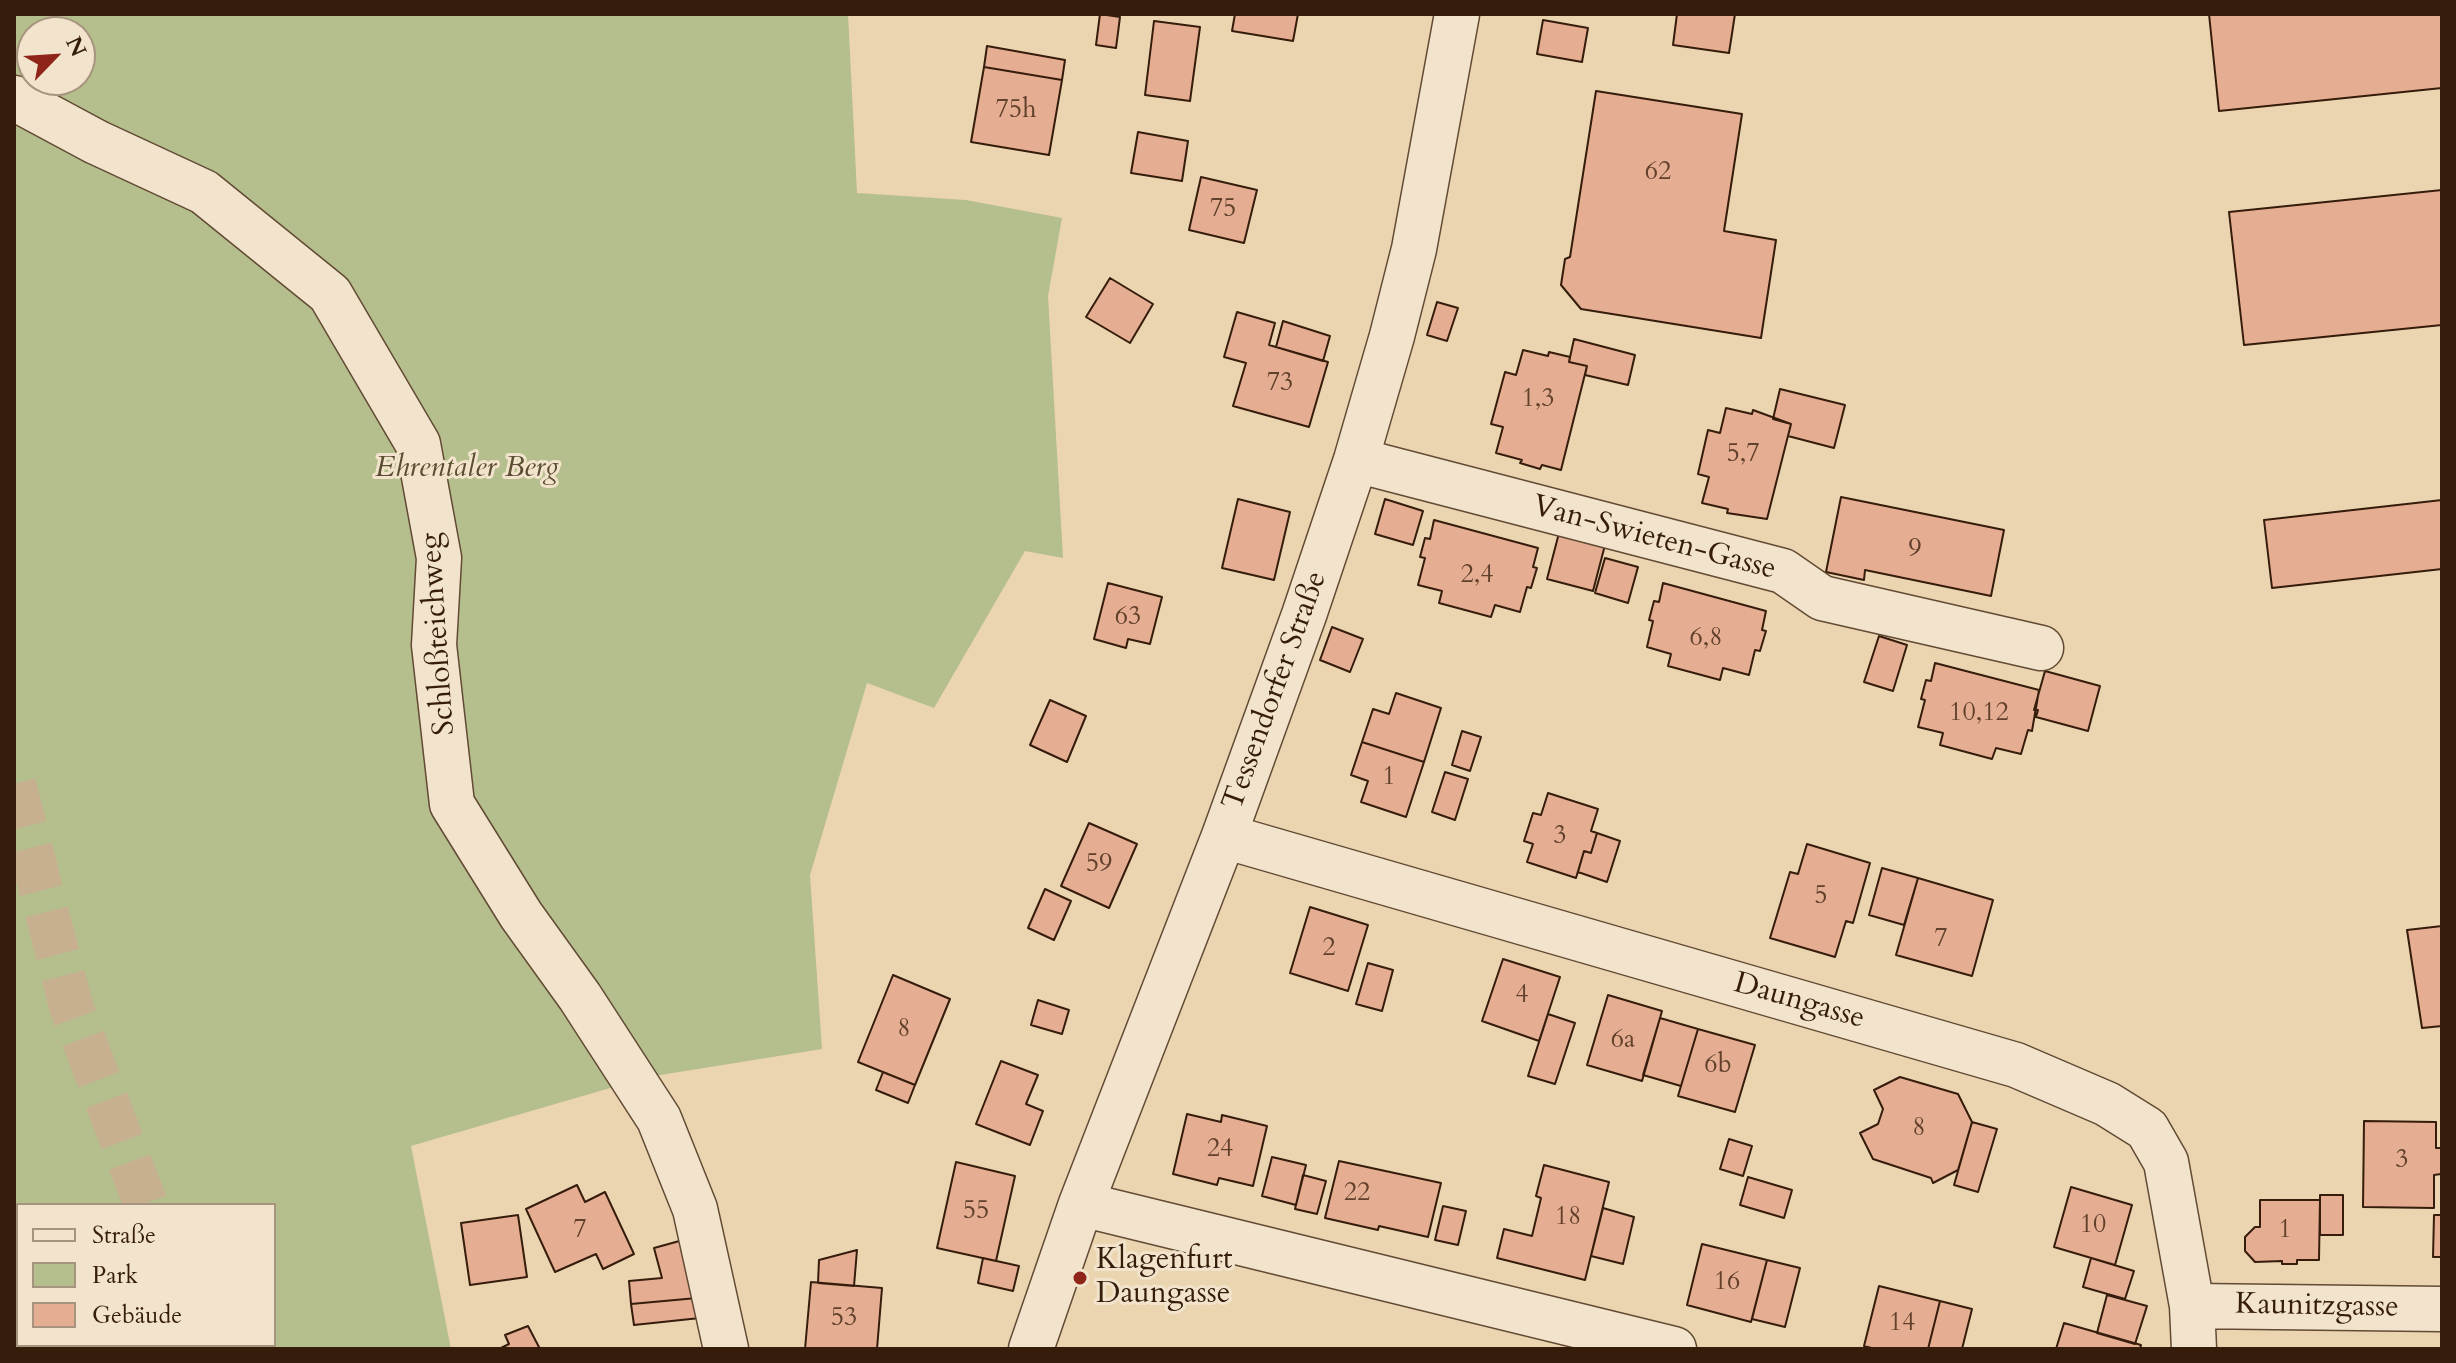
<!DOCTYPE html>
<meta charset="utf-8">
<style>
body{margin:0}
#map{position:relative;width:2456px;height:1363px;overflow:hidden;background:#ebd5b0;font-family:Cardo,serif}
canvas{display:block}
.frame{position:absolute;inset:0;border:16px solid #351c0b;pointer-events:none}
.legend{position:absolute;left:16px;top:1203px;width:260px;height:144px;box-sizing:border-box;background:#f2e4cc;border:2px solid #a6947f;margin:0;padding:10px 14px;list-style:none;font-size:24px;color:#351c0b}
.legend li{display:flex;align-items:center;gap:16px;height:40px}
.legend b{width:40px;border:2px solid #a6947f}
.north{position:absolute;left:16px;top:16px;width:80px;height:80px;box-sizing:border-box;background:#f2e4cc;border:2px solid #a6947f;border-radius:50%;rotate:65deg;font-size:22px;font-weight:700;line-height:32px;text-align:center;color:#351c0b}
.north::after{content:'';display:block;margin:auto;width:28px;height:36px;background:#8f2418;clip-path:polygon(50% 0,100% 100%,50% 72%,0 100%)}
</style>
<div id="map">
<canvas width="2456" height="1363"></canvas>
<div class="frame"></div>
<ul class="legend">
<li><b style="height:10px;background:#f2e4cc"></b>Straße</li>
<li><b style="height:22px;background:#b5be8d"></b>Park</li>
<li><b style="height:22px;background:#e5ad91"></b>Gebäude</li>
</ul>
<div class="north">N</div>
</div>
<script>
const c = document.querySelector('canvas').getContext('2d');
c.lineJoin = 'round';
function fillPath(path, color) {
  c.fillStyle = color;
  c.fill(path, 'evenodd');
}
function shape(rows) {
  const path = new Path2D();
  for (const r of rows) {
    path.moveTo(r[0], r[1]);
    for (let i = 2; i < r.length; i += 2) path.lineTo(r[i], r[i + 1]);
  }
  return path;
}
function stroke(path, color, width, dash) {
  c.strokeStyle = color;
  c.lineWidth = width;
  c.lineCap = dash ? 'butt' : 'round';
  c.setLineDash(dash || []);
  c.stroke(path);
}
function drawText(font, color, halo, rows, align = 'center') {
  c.font = font + ' Cardo,serif';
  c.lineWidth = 6;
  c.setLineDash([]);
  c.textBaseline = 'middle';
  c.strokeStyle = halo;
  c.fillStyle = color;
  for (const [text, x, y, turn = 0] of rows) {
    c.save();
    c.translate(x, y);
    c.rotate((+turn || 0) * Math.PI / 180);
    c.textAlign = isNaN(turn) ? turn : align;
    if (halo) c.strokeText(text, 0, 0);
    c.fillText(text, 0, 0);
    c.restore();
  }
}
const green = shape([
 [14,14,848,14,857,193,966,200,1062,218,1048,296,1063,558,1025,551,934,708,867,683,810,875,822,1049,648,1077,411,1146,451,1349,14,1349],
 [32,32,80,32,80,80,32,80],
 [18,1205,274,1205,274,1345,18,1345]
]);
const building = shape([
 [1100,14,1120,17,1116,48,1096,45,1100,14],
 [1235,14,1298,14,1293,41,1232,31,1235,14],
 [1677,14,1735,14,1729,53,1673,45,1677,14],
 [2209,14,2442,14,2442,88,2219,111,2209,14],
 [1543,20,1588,28,1582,62,1537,54,1543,20],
 [1154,21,1200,27,1190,101,1145,95,1154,21],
 [987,46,1065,60,1062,80,984,67,987,46],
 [984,67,1062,80,1049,155,971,142,984,67],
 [1596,91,1742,114,1724,231,1776,240,1761,338,1581,309,1561,285,1565,259,1570,257,1596,91],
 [1138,132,1188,141,1182,181,1131,173,1138,132],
 [1201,177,1257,190,1244,243,1189,230,1201,177],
 [2442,190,2442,325,2244,345,2229,212,2442,190],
 [1110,278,1153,304,1130,343,1086,317,1110,278],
 [1437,302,1458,308,1447,341,1427,335,1437,302],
 [1237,312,1275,323,1269,345,1328,362,1309,427,1233,406,1246,363,1224,357,1237,312],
 [1283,321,1330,336,1323,361,1276,347,1283,321],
 [1574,339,1635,355,1628,385,1585,375,1587,366,1569,362,1574,339],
 [1523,350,1548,356,1549,352,1570,357,1569,362,1587,366,1561,470,1542,465,1540,469,1520,463,1522,460,1496,453,1503,427,1491,424,1505,372,1516,375,1523,350],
 [1780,389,1845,405,1834,448,1788,436,1791,424,1773,419,1780,389],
 [1726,408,1752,414,1753,410,1791,424,1767,519,1727,513,1728,509,1702,503,1709,477,1698,474,1708,430,1720,433,1726,408],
 [1841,497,2004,530,1991,596,1865,570,1864,580,1826,572,1841,497],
 [1238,499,1290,512,1274,580,1222,568,1238,499],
 [1385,499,1423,511,1413,545,1375,534,1385,499],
 [2442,500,2442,569,2272,588,2264,520,2442,500],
 [1434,520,1538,548,1533,567,1537,568,1531,588,1527,587,1520,612,1495,605,1491,617,1439,603,1442,591,1418,585,1425,558,1420,557,1425,538,1430,539,1434,520],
 [1559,533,1605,545,1593,591,1547,579,1559,533],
 [1605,558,1638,567,1628,603,1595,593,1605,558],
 [1108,583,1162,597,1150,644,1128,639,1126,648,1094,639,1108,583],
 [1663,583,1766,611,1762,630,1766,631,1760,651,1755,650,1749,675,1723,668,1720,680,1668,666,1671,654,1647,647,1653,621,1649,620,1654,601,1659,602,1663,583],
 [1332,627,1363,639,1350,672,1320,660,1332,627],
 [1879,636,1907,645,1893,691,1864,682,1879,636],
 [1935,663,2039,690,2032,731,2028,730,2021,754,1996,748,1992,759,1940,745,1943,733,1918,727,1925,700,1921,699,1926,680,1931,681,1935,663],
 [2045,671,2100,686,2088,731,2036,717,2038,710,2034,710,2045,671],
 [1396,693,1441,708,1424,762,1362,742,1373,709,1389,714,1396,693],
 [1050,700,1086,716,1067,762,1030,745,1050,700],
 [1462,731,1481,737,1470,771,1452,765,1462,731],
 [1362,742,1424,762,1406,817,1361,802,1368,781,1351,775,1362,742],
 [1445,772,1468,779,1455,820,1432,812,1445,772],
 [1548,793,1598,809,1591,831,1597,833,1591,853,1584,851,1576,878,1527,862,1533,844,1524,841,1533,813,1541,815,1548,793],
 [1089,823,1137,844,1109,908,1061,886,1089,823],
 [1597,833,1620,841,1607,882,1578,872,1584,851,1591,853,1597,833],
 [1807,844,1870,863,1853,923,1846,921,1835,957,1770,938,1790,872,1798,874,1807,844],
 [1882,868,1918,878,1904,925,1869,915,1882,868],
 [1918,878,1993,900,1972,976,1896,955,1918,878],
 [1045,889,1071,901,1054,940,1028,928,1045,889],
 [1310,907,1368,925,1348,991,1290,973,1310,907],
 [2442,926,2442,1026,2422,1028,2407,930,2442,926],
 [1503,959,1560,977,1539,1041,1482,1021,1503,959],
 [1368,963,1393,970,1382,1011,1356,1004,1368,963],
 [893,975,950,999,915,1085,858,1062,893,975],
 [1608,995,1662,1011,1642,1081,1587,1065,1608,995],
 [1038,1000,1069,1010,1062,1034,1031,1025,1038,1000],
 [1548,1014,1575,1023,1555,1084,1528,1076,1548,1014],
 [1660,1018,1698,1029,1681,1086,1643,1075,1660,1018],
 [1698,1029,1755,1045,1735,1112,1678,1096,1698,1029],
 [1001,1061,1038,1075,1026,1104,1043,1111,1030,1145,976,1124,1001,1061],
 [883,1072,915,1085,908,1103,876,1090,883,1072],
 [1900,1077,1958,1094,1972,1122,1958,1170,1933,1183,1931,1178,1873,1159,1860,1133,1878,1124,1883,1109,1874,1090,1900,1077],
 [1187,1114,1221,1122,1222,1115,1267,1126,1253,1186,1219,1178,1217,1185,1173,1174,1187,1114],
 [2364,1121,2436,1122,2436,1148,2441,1148,2441,1174,2434,1175,2434,1208,2363,1207,2364,1121],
 [1972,1122,1997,1129,1978,1192,1954,1185,1972,1122],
 [1729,1139,1752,1146,1743,1176,1720,1169,1729,1139],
 [1272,1157,1306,1165,1296,1205,1262,1196,1272,1157],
 [1339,1161,1441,1183,1428,1237,1379,1226,1378,1230,1325,1218,1339,1161],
 [956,1162,1015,1176,996,1261,937,1248,956,1162],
 [1544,1165,1609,1182,1585,1280,1497,1258,1504,1229,1532,1236,1541,1198,1536,1196,1544,1165],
 [1303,1175,1326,1181,1317,1214,1295,1209,1303,1175],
 [1748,1177,1792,1190,1784,1218,1740,1205,1748,1177],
 [577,1185,585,1202,605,1192,634,1254,603,1269,596,1254,555,1272,526,1209,577,1185],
 [2071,1187,2132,1205,2115,1265,2054,1247,2071,1187],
 [2320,1195,2343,1195,2343,1235,2320,1235,2320,1195],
 [2260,1200,2320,1200,2319,1260,2297,1260,2297,1264,2282,1264,2282,1261,2255,1262,2245,1251,2245,1237,2255,1227,2260,1227,2260,1200],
 [1443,1206,1466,1211,1458,1245,1435,1240,1443,1206],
 [1603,1208,1634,1217,1623,1264,1591,1256,1603,1208],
 [518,1215,527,1277,470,1285,461,1223,518,1215],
 [2434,1215,2442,1215,2442,1257,2433,1257,2434,1215],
 [683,1240,697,1298,631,1304,629,1281,662,1278,654,1248,683,1240],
 [1702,1244,1767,1260,1751,1322,1687,1305,1702,1244],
 [857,1250,854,1286,818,1283,819,1260,857,1250],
 [983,1258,1019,1266,1013,1291,978,1283,983,1258],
 [2091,1258,2134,1271,2125,1299,2083,1287,2091,1258],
 [1767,1260,1800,1268,1785,1327,1752,1319,1767,1260],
 [811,1282,882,1288,877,1349,805,1349,811,1282],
 [1879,1286,1940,1301,1928,1349,1875,1349,1864,1346,1879,1286],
 [2107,1295,2147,1306,2135,1344,2097,1333,2107,1295],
 [697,1298,700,1318,634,1325,631,1304,697,1298],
 [1940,1301,1972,1309,1962,1349,1928,1349,1940,1301],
 [2064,1323,2141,1345,2140,1349,2056,1349,2064,1323],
 [528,1326,540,1349,499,1349,509,1344,505,1335,528,1326]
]);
const highwayTunnel = shape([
 [14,784,71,1006,146,1205],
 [199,1345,201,1349]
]);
const minor = shape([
 [14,98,96,142,204,192,330,294,418,444,439,558,434,645,452,804,521,915,580,997,659,1119,695,1209,726,1349],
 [1356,460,1783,571,1822,598,2041,648],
 [1224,836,2016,1065,2107,1104,2147,1129,2166,1162,2192,1306,2194,1349],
 [1081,1204,1674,1349],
 [2192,1306,2442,1309],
 [1031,1349,1081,1204,1224,836,1304,615,1356,460,1392,336,1414,249,1457,14]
]);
const markers = [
 [1080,1278,8,"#8f2418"]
];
const numberNames = [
 ["75h",1016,111],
 ["62",1658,173],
 ["75",1223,210],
 ["73",1280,384],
 ["1,3",1538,400],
 ["5,7",1743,455],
 ["9",1915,550],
 ["2,4",1477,576],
 ["63",1128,618],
 ["6,8",1706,639],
 ["10,12",1979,714],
 ["1",1389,778],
 ["3",1560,837],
 ["59",1099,865],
 ["5",1821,897],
 ["7",1941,940],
 ["2",1329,949],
 ["4",1522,996],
 ["8",904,1030],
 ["6a",1623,1041],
 ["6b",1718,1066],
 ["8",1919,1129],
 ["24",1220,1150],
 ["3",2402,1161],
 ["22",1357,1194],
 ["55",976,1212],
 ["18",1568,1218],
 ["10",2093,1226],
 ["7",580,1231],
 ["1",2285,1231],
 ["16",1727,1283],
 ["53",844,1319],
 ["14",1902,1324]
];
const parkNames = [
 ["Ehrentaler Berg",467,469]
];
const streetNames = [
 ["Van-Swieten-Gasse",1654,539,15],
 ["Schloßteichweg",439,634,-94],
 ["Tessendorfer Straße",1276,691,-70],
 ["Daungasse",1799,1002,16],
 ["Kaunitzgasse",2317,1307,1]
];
const poiNames = [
 ["Klagenfurt",1096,1261],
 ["Daungasse",1096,1295]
];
fillPath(green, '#b5be8d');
fillPath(building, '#e5ad91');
stroke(building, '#351c0b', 2);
stroke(highwayTunnel, '#c7b08f', 44, [44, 22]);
stroke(minor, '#624a34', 47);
stroke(minor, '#f2e4cc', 44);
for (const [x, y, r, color] of markers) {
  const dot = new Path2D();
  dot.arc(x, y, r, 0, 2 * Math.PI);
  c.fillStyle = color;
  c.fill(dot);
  stroke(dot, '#f2e4cc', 3);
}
drawText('26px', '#61402c', null, numberNames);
drawText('italic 30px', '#5b4d32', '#f2e4cc', parkNames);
drawText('30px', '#351c0b', '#f2e4cc', streetNames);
drawText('30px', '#351c0b', '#f2e4cc', poiNames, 'left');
</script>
